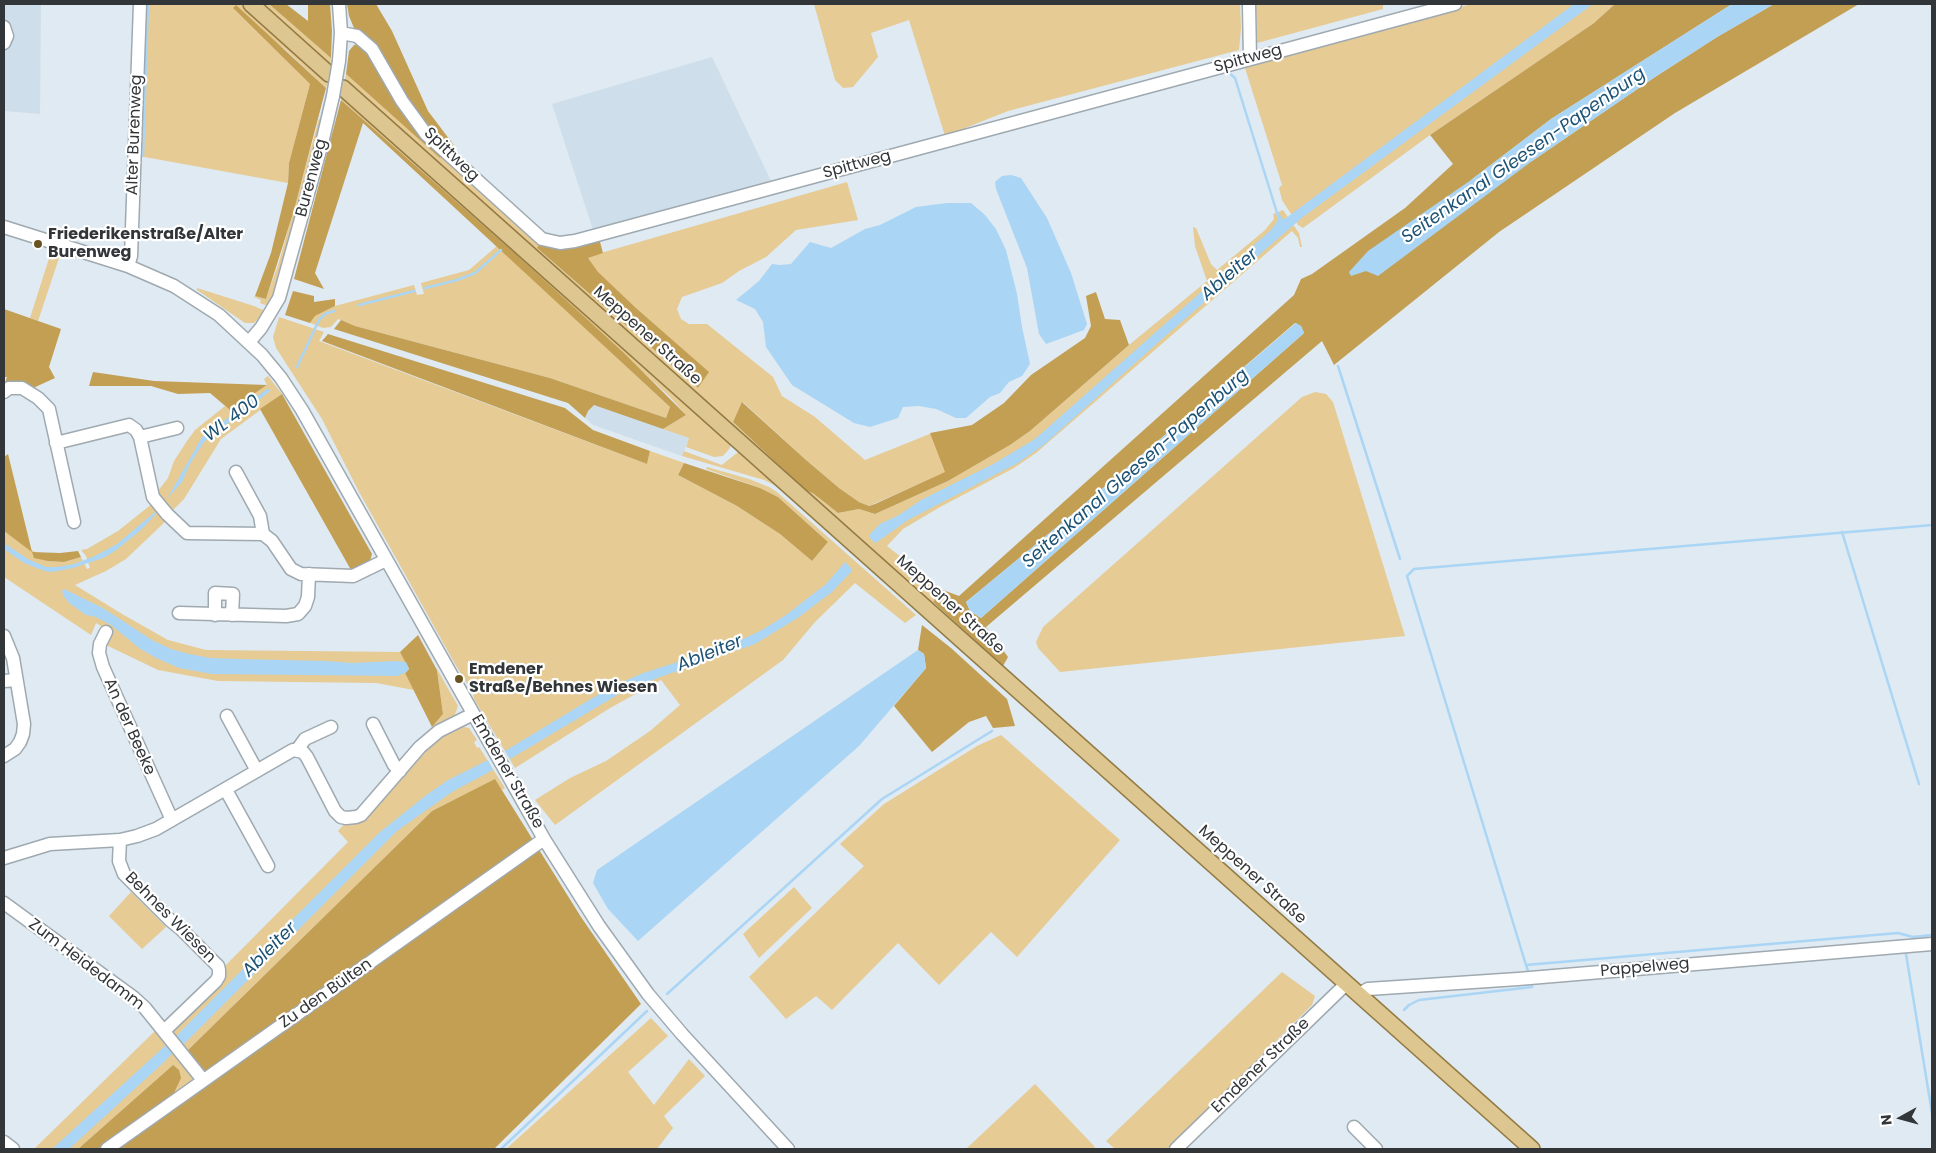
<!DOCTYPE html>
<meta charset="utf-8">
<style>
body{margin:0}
#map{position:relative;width:1936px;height:1153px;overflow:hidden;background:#dfeaf2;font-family:Poppins,sans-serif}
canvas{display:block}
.frame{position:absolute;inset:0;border:5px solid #323639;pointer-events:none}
.north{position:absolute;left:1876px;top:1093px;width:50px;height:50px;-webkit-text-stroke:4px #fff;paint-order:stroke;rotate:263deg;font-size:14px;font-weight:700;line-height:20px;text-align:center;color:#323639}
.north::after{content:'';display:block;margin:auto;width:18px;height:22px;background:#323639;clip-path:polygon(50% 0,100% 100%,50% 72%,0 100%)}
</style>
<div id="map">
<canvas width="1936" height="1153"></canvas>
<div class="frame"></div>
<div class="north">N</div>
</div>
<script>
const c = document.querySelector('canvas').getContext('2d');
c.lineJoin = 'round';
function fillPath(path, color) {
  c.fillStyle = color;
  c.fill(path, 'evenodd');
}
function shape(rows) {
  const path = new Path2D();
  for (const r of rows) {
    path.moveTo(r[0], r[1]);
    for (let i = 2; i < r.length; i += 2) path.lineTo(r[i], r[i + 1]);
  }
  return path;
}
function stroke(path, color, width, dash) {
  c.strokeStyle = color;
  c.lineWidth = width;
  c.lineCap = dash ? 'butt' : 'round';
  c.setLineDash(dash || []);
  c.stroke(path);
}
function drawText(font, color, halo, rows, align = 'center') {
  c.font = font + ' Poppins,sans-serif';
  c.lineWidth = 4.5;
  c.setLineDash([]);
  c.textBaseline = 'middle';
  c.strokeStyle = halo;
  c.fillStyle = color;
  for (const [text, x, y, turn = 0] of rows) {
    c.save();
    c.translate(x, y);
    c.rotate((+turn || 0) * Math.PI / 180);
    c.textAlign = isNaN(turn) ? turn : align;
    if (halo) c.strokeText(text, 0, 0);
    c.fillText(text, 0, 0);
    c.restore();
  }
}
const built = shape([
 [4,4,41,4,40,114,4,111],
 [712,57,771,181,594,233,552,104],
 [594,405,621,413,689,438,682,456,593,425,585,418,588,411]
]);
const green = shape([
 [144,4,241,4,328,81,326,88,287,51,233,8,310,84,289,163,288,183,139,156],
 [260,4,269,4,331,58,330,66],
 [814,4,1240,4,1241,28,1239,50,1008,111,945,136,909,20,871,33,878,57,853,87,843,88,835,80],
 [1256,4,1383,4,1383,9,1257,43],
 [1471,4,1615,4,1594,23,1430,135,1303,228,1298,225,1282,200,1279,188,1282,185,1245,68],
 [346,74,440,157,444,154,540,242,537,248,698,388,708,372,636,308,597,272,587,257,847,182,858,220,796,230,766,257,739,271,722,283,682,297,677,309,681,319,689,324,707,324,773,377,782,396,815,417,865,460,932,433,946,472,869,506,859,502,839,488,806,460,743,402,733,422,804,489,814,494,838,513,859,509,875,514,948,481,1010,445,1030,431,1129,345,1207,281,1195,246,1193,227,1196,228,1211,264,1217,270,1264,231,1274,219,1273,214,1283,210,1299,233,1302,247,1300,247,1298,238,1292,231,1036,453,1014,468,940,507,903,529,887,546,943,590,930,606,829,511,802,491,372,104,345,79],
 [342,94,731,442,730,448,723,456,714,457,686,447,689,438,663,429,686,415,670,397,517,255,341,100],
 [319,119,323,120,288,251,271,301,268,306,260,303,261,300,254,297,255,296,266,299,279,262],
 [497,246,670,407,666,418,550,378,355,326,338,319,331,327,323,328,310,323,315,316,335,306,414,285,417,295,424,294,421,283,469,270],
 [51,252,60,255,38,321,30,318],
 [197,288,254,306,263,310,264,313,254,323,245,323,197,290],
 [279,317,324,332,319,341,647,464,650,451,684,463,678,475,737,506,780,534,812,561,828,542,778,497,760,488,706,469,707,467,749,479,769,487,777,492,916,615,905,623,855,583,815,622,783,660,555,825,535,800,570,778,606,761,650,731,680,705,661,680,610,708,515,768,474,699,473,693,455,664,358,490,322,419,276,348,273,337],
 [268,376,282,394,221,439,184,499,171,512,157,492,168,478,174,461,187,441,195,430,225,406,230,410,267,385,264,379],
 [1315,392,1326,394,1333,402,1405,636,1060,672,1038,648,1036,642,1043,627,1302,397],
 [684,451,722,465,738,452,742,451,924,615,923,616,778,487,764,480,682,456],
 [153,503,167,520,126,559,106,571,75,585,122,614,168,640,206,650,400,652,406,662,405,673,414,690,376,683,218,681,158,670,106,645,112,633,96,623,91,635,4,577,4,531,48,561,64,562,81,557,87,569,90,568,86,556,81,550,87,549,118,531],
 [437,669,458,706,454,717,432,727,443,714],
 [464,727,469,728,477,740,474,742,477,748,479,747,505,788,502,790,495,780,432,811,187,1051,174,1035,174,1029,224,967,348,842,338,831,344,824,360,823,434,743,442,737],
 [1001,735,1120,840,1017,957,991,932,939,985,898,943,832,1010,816,996,786,1019,749,977,864,866,840,844,884,804,977,746],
 [794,887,812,908,759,958,743,934],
 [131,892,166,927,142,949,109,916],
 [1282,972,1315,996,1312,1005,1167,1149,1115,1149,1106,1141],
 [651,1018,668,1036,628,1072,654,1105,689,1059,705,1076,664,1116,673,1128,657,1149,506,1149],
 [156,1030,192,1077,192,1082,160,1107,173,1065,78,1149,34,1149],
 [1035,1084,1095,1147,1093,1149,966,1149]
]);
const forest = shape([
 [269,4,286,4,308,21,308,4,330,4,332,31,331,58],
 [347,4,376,4,392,31,428,111,456,148,452,150,429,131,369,41,354,28,349,16],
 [1615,4,1732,4,1551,119,1471,180,1532,161,1655,77,1717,37,1774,4,1859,4,1675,113,1499,232,1334,365,1322,341,986,627,1008,657,1003,666,933,602,943,590,959,596,1294,295,1301,279,1312,274,1405,208,1453,164,1430,135,1594,23],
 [1295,323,1301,326,1304,333,981,618,970,611,966,602,1081,507],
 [236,5,326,88,294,210,266,299,255,296,271,253,288,183,289,163,310,84,233,8],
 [354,45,358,45,365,49,444,154,440,158,346,74,349,51],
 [341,100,517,255,624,353,686,415,663,429,594,405,588,411,585,418,568,403,334,329,341,320,355,326,550,378,666,418,670,407,363,123,315,273,324,289,294,279],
 [599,238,603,253,588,258,598,272,636,308,709,372,698,388,537,248,540,242],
 [293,291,314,296,314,302,335,299,335,306,315,316,310,323,285,315],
 [1096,292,1105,319,1120,320,1129,345,1030,431,1010,445,948,481,875,514,859,509,838,513,814,494,804,489,733,422,742,402,806,460,839,488,859,502,869,506,875,504,945,472,930,433,972,425,1004,403,1031,375,1085,338,1091,326,1086,296],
 [4,309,61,329,49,367,55,378,31,389,4,386,7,377,4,377],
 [328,334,565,408,593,430,650,451,647,464,322,341],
 [93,372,154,381,267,385,230,410,210,393,178,394,151,386,89,386],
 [282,394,372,554,370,561,356,569,351,570,260,409],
 [8,454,32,552,60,553,78,551,81,557,64,562,48,561,34,558,32,552,4,531,4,457],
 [684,463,760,488,778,497,828,542,812,561,780,534,737,506,678,475],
 [922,625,951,648,1007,699,1015,726,993,728,986,716,969,722,932,752,894,706,926,668,924,654,918,650],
 [418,635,437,670,443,714,432,727,405,673,409,669,400,652],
 [495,779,581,917,641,1004,494,1149,109,1149,210,1080,187,1051,432,811],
 [173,1065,179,1070,181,1078,174,1093,160,1107,99,1149,78,1149]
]);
const water = shape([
 [1574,4,1593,4,1303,217,1162,339,1045,444,1018,463,908,520,877,542,875,543,869,537,870,534,880,524,899,515,921,500,995,463,1035,439,1271,230,1278,220,1277,213,1279,212,1282,219,1286,218],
 [1732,4,1774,4,1717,37,1655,77,1532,161,1378,276,1366,271,1351,276,1349,272,1368,251,1471,180,1551,119],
 [1011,175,1021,178,1047,218,1071,273,1087,324,1084,330,1046,344,1039,334,1027,268,996,189,995,182,1002,176],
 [947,203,971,203,985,215,996,229,1006,250,1017,294,1022,327,1030,364,1022,376,1009,382,1000,393,990,397,966,418,956,418,936,409,919,406,903,407,898,418,870,427,854,423,792,385,766,347,763,322,755,309,736,300,759,281,772,264,780,265,791,264,810,242,831,248,865,229,880,225,916,207],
 [1296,323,1301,326,1304,333,981,618,970,611,966,602,1081,507],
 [267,389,271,390,269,392,204,442,190,464,182,482,167,499,202,437],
 [155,512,155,515,141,530,115,551,103,558,73,568,52,572,45,571,24,563,4,549,4,543,28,559,46,567,57,567,74,564,95,556,117,544],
 [845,562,852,569,852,571,832,592,799,617,755,644,660,677,619,694,510,759,505,751,609,688,643,673,728,646,762,630,786,615,826,584],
 [64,589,103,608,152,640,171,649,189,654,211,658,238,659,327,661,352,663,395,661,406,662,409,669,405,673,397,676,212,674,179,668,156,658,139,648,111,625,96,617,86,615,69,603,63,595,62,591],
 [918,650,924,654,926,668,859,746,638,941,608,909,593,883,597,870],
 [488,760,493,770,452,792,397,831,183,1045,176,1037,181,1031,380,832,425,796,448,780],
 [166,1045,173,1053,162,1064,69,1149,52,1149]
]);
const stream = shape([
 [1228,72,1235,78,1278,216],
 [143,156,148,4],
 [425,288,457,280,475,273,501,250],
 [359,305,414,291],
 [1338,366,1400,559],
 [297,367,319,320,325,314,334,311],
 [1842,532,1919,784],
 [1906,954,1932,1113],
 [1526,965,1407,576,1414,569,1932,525],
 [1528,971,1526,965,1898,933,1913,937,1932,935],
 [667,994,882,799,992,731],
 [1404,1010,1409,1005,1419,1000,1532,987,1532,984],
 [501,1149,647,1011]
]);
const minor = shape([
 [339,4,341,33,339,61],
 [1249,4,1250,59],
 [4,27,7,36,4,43],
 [341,33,357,36,372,49,402,101,426,134,542,239,560,243,575,241,1455,4],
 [4,227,128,266,174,286,219,315,262,355,281,378,302,410,544,839,599,926,648,994,682,1034,788,1149],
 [128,266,131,256,140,4],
 [249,342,261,328,279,298,322,143,333,96],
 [4,392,9,388,22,388,38,398,49,409,74,522],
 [140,437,177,428],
 [56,443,129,425,136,430,140,437,153,497,167,514,187,533,263,534,272,541,291,569,301,574,353,576,386,560],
 [236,472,260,516,263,534],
 [179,613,286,616,298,614,305,606,308,597,309,574],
 [215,615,215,593,233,594,232,615],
 [106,632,100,644,99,653,103,667,172,820],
 [4,636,13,658,24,724,23,734,20,742,15,749,4,756],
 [4,681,16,680],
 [227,716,257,771],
 [373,724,394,765,400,771],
 [297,750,305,739,331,727],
 [226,790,268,866],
 [120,840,119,861,124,874,170,920,181,929,218,966,219,970,219,976,216,981,164,1031],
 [4,858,50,844,120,840,137,836,156,829,293,750,303,752,307,757,335,811,341,817,346,818,356,817,361,815,420,747,439,731,473,714],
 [4,903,133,997,145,1008,203,1080],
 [1359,994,1368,989,1518,979,1932,944],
 [1354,1127,1376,1149],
 [4,1142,13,1149],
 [107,1149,544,839],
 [1176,1149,1347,983]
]);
const major = shape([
 [251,4,329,74],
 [343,88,1532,1149]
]);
const minorBridge = shape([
 [333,96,339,61]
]);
const markers = [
 [38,244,5,"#695323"],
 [459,679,5,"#695323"]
];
const streetNames = [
 ["Spittweg",1248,59,-15],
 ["Alter Burenweg",135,135,-88],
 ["Spittweg",451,155,44],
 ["Spittweg",857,165,-15],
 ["Burenweg",312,178,-75],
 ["Meppener Straße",647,336,42],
 ["Meppener Straße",950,605,42],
 ["An der Beeke",129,727,66],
 ["Emdener Straße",507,772,60],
 ["Meppener Straße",1252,875,42],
 ["Behnes Wiesen",170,918,45],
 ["Zum Heidedamm",86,965,37],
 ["Pappelweg",1645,968,-5],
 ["Zu den Bülten",326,994,-35],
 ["Emdener Straße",1261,1066,-44]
];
const poiNames = [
 ["Friederikenstraße/Alter",48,235],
 ["Burenweg",48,253],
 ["Emdener",469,670],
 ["Straße/Behnes Wiesen",469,688]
];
const waterNames = [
 ["Seitenkanal Gleesen-Papenburg",1524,156,-35],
 ["Ableiter",1230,275,-41],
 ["WL 400",232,419,-37],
 ["Seitenkanal Gleesen-Papenburg",1136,469,-41],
 ["Ableiter",710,654,-22],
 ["Ableiter",270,950,-45]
];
fillPath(built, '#cedfeb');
fillPath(green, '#e6cb94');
fillPath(forest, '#c39f54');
fillPath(water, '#abd5f4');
stroke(stream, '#abd5f4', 2.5);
stroke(minor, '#9fa9b0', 15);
stroke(major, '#947b43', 18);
stroke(minor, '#fff', 12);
stroke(major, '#dec691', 15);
stroke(minorBridge, '#9fa9b0', 15, []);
stroke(minorBridge, '#fff', 12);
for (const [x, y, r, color] of markers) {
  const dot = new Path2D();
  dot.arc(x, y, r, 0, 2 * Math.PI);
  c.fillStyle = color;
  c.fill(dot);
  stroke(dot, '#fff', 2);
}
drawText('16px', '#323639', '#fff', streetNames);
drawText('bold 16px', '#323639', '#fff', poiNames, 'left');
drawText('italic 18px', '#1c5274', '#fff', waterNames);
</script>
